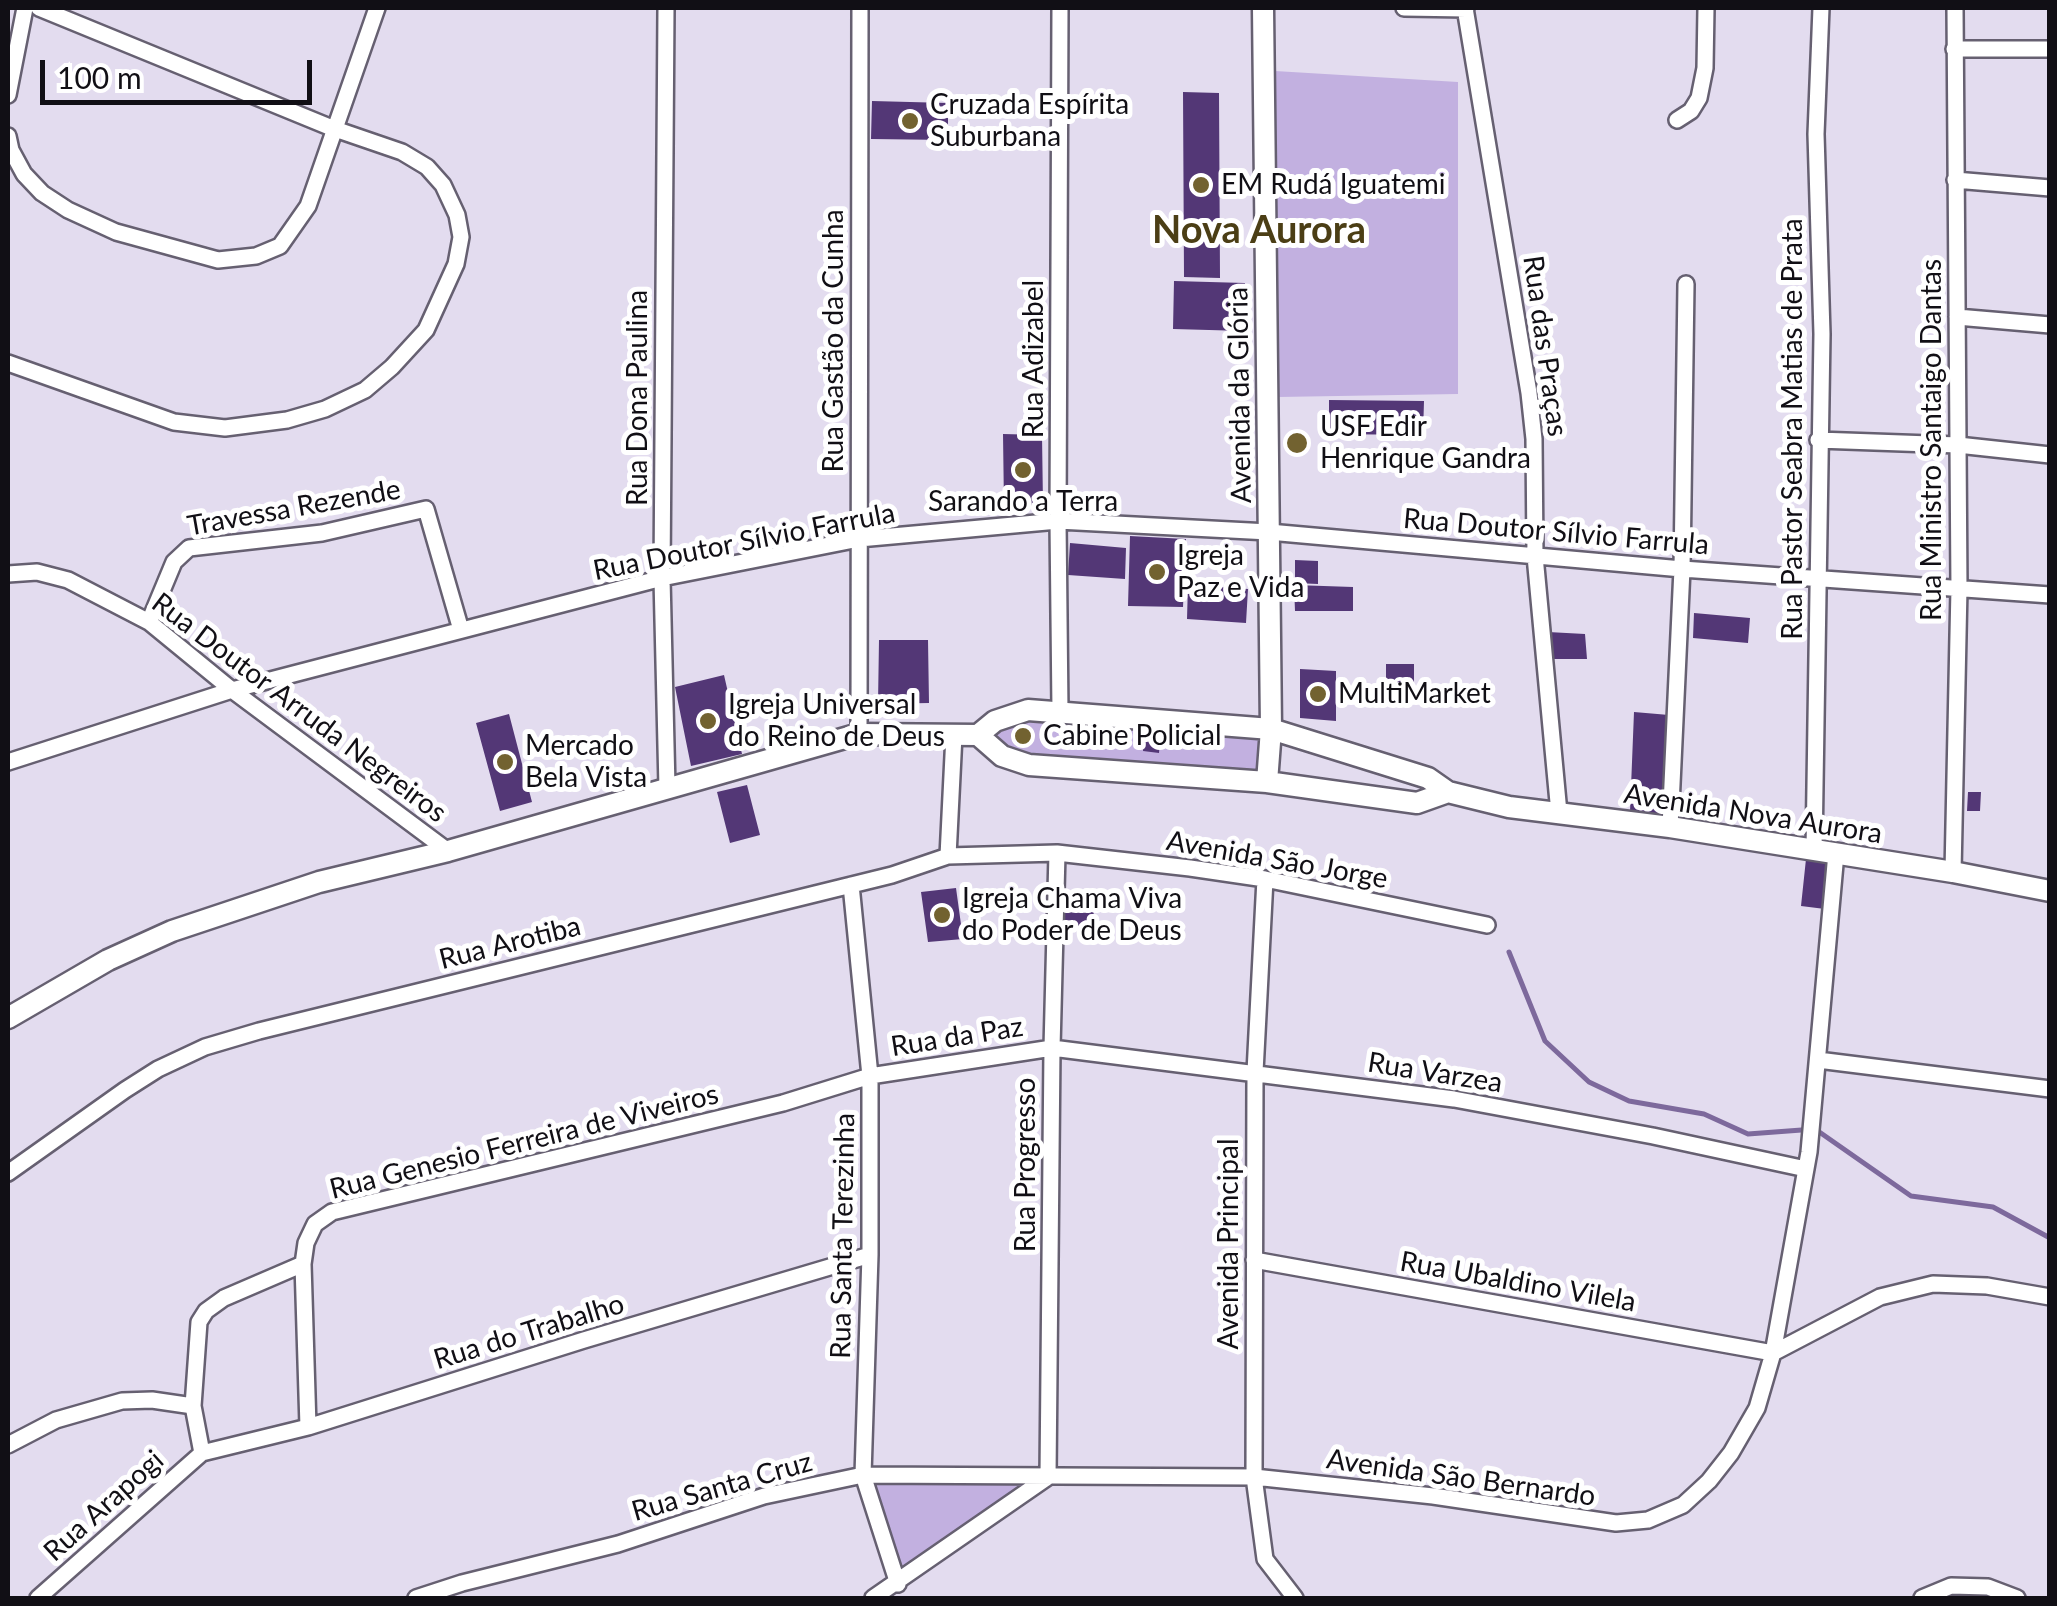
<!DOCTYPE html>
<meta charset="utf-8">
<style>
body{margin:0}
#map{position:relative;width:2057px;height:1606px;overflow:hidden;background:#e3dcef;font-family:Lato,sans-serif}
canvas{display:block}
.frame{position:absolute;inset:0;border:10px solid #110f15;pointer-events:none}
.scale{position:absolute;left:40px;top:60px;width:272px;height:45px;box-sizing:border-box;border:5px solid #110f15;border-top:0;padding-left:12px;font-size:30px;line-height:35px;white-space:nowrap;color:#110f15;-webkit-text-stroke:8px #fff;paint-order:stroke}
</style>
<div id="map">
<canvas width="2057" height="1606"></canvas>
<div class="frame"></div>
<div class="scale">100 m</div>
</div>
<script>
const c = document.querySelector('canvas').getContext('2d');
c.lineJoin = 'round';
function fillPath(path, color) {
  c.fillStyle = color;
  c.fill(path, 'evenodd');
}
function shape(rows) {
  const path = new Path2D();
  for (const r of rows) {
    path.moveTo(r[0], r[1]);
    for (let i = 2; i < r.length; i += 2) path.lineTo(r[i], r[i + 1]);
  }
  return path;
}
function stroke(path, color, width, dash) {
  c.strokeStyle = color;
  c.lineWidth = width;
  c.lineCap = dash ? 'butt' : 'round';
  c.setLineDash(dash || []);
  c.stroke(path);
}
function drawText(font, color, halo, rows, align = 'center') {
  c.font = font + ' Lato,sans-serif';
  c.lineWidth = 10;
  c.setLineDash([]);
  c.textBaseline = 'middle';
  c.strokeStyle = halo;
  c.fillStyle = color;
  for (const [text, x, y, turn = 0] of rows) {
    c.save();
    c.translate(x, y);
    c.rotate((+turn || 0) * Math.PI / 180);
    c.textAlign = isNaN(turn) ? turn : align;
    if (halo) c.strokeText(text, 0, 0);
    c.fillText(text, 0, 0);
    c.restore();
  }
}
const green = shape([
 [1275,71,1458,82,1458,394,1278,397],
 [1011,713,1271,729,1267,782,1047,767,978,735],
 [863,1475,1048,1477,898,1584]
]);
const stream = shape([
 [1509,952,1545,1041,1589,1082,1629,1101,1704,1114,1748,1134,1815,1129,1911,1196,1993,1207,2050,1238]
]);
const building = shape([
 [1183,92,1219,93,1220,278,1184,277],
 [872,101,948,103,948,140,871,139],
 [1174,281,1245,283,1245,331,1173,329],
 [1329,400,1424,401,1423,435,1329,434],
 [1003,434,1042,435,1043,505,1004,507],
 [1130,536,1186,539,1183,607,1128,606],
 [1070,543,1126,548,1125,579,1068,575],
 [1295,560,1318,561,1318,584,1295,583],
 [1188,584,1248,589,1246,623,1187,619],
 [1294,585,1353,587,1353,611,1295,611],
 [1694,613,1750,618,1748,643,1693,638],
 [1548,632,1585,634,1587,659,1551,659],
 [879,640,928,640,929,703,878,704],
 [1386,664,1414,664,1414,682,1386,682],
 [1300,669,1336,671,1336,721,1300,718],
 [724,675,742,754,691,766,675,687],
 [1634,712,1669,715,1665,817,1630,812],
 [509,714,532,802,500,811,476,723],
 [1018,727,1029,729,1027,745,1016,744],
 [1144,738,1160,740,1159,753,1143,751],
 [747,785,760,835,730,843,717,792],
 [1968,792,1981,792,1980,811,1967,811],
 [1806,859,1829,862,1825,909,1801,906],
 [956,888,963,939,928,942,921,892],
 [1064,906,1094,907,1093,927,1064,926]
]);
const minor = shape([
 [666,8,662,578,667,788],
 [1060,8,1058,521,1060,711],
 [1404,8,1466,9],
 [1465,8,1529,393,1534,439,1535,556,1559,813],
 [1954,49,2050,49],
 [8,95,25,8],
 [1677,120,1691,111,1699,98,1705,68,1706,8],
 [8,136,11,150,24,174,42,193,68,210,116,232,218,260,256,256,280,246,308,206,377,8],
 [1955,180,2050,188],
 [1957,317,2050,325],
 [8,363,174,422,225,428,287,420,325,409,365,390,392,367,426,330,456,264,461,237,457,215,443,185,427,167,402,152,332,128,39,8],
 [1818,440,1958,445,2050,455],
 [8,574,37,572,68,580,149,622,232,690,448,851],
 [149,622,174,562,189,548,322,533,426,509,461,630],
 [859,734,860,8],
 [8,762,232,690,662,578,859,539,1058,521,1269,532,1682,569,2050,595],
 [1670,827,1682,569,1686,284],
 [1814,850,1822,334,1816,134,1821,8],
 [948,856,954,735],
 [1953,872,1959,588,1955,8],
 [1265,879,1255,1072,1254,1477,1265,1559,1295,1598],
 [851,885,870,1076,870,1255,863,1475,898,1584],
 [1818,1060,2050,1089],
 [8,1173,125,1090,158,1069,205,1047,259,1031,892,875,948,856,1057,853,1190,868,1265,879,1487,925],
 [1254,1260,1773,1353,1880,1297,1933,1284,1987,1286,2050,1297],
 [303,1264,308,1427],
 [8,1445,56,1420,122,1401,152,1400,193,1406],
 [202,1453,193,1406,199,1322,206,1311,224,1298,303,1264,306,1243,315,1224,332,1212,783,1103,870,1076,1052,1048,1454,1099,1653,1136,1806,1169],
 [1048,1477,1052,1048,1057,853],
 [38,1598,202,1453,308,1427,584,1340,870,1255],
 [416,1598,462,1583,618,1544,764,1496,863,1475,1254,1477,1433,1496,1616,1523,1648,1520,1683,1505,1709,1481,1731,1453,1757,1408,1773,1353,1809,1152,1836,853],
 [873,1598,1048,1477],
 [1922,1598,1951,1586,1988,1587,2017,1598]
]);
const tertiary = shape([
 [1263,8,1271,729,1267,782],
 [978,735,1002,756,1029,765,1267,782,1417,803,1448,792],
 [8,1018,108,960,172,931,319,882,448,851,859,734,978,735,995,721,1028,710,1271,729,1428,778,1448,792,1509,807,1670,827,1953,872,2050,891]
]);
const markers = [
 [910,121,10,"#726230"],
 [1201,185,10,"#726230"],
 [1297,443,12,"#726230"],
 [1023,470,10,"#726230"],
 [1157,572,10,"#726230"],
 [1318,694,10,"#726230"],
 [708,721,10,"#726230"],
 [1023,736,10,"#726230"],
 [505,762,10,"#726230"],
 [942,915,10,"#726230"]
];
const poiNames = [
 ["Cruzada Espírita",930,105],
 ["Suburbana",930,137],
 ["EM Rudá Iguatemi",1221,185],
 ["USF Edir",1320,427],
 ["Henrique Gandra",1320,459],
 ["Sarando a Terra",1023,502,"center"],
 ["Igreja",1177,556],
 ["Paz e Vida",1177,588],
 ["MultiMarket",1338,694],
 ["Igreja Universal",728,705],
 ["do Reino de Deus",728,737],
 ["Cabine Policial",1043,736],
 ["Mercado",525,746],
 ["Bela Vista",525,778],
 ["Igreja Chama Viva",962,899],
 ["do Poder de Deus",962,931]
];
const streetNames = [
 ["Rua Gastão da Cunha",834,341,-90],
 ["Rua das Praças",1545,346,82],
 ["Rua Adizabel",1034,359,-90],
 ["Avenida da Glória",1240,395,-91],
 ["Rua Dona Paulina",638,398,-90],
 ["Rua Pastor Seabra Matias de Prata",1793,429,-90],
 ["Rua Ministro Santaigo Dantas",1932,440,-90],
 ["Travessa Rezende",294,508,-10],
 ["Rua Doutor Sílvio Farrula",1556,532,5],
 ["Rua Doutor Sílvio Farrula",744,542,-11],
 ["Rua Doutor Arruda Negreiros",299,708,37],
 ["Avenida Nova Aurora",1753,814,9],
 ["Avenida São Jorge",1277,860,10],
 ["Rua Arotiba",510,943,-14],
 ["Rua da Paz",957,1037,-9],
 ["Rua Varzea",1435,1073,9],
 ["Rua Genesio Ferreira de Viveiros",524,1142,-14],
 ["Rua Progresso",1026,1165,-90],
 ["Rua Santa Terezinha",843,1236,-89],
 ["Avenida Principal",1229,1244,-90],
 ["Rua Ubaldino Vilela",1518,1282,10],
 ["Rua do Trabalho",529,1332,-17],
 ["Avenida São Bernardo",1461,1478,8],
 ["Rua Santa Cruz",722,1487,-16],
 ["Rua Arapogi",104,1506,-42]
];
const districtNames = [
 ["Nova Aurora",1259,231]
];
fillPath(green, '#c2b0e0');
stroke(stream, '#7d699c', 5);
fillPath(building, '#533776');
stroke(minor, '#666071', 20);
stroke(tertiary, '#666071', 25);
stroke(minor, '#fff', 15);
stroke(tertiary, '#fff', 20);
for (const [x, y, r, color] of markers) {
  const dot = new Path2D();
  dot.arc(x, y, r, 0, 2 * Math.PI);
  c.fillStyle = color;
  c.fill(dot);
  stroke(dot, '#fff', 4);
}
drawText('28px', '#110f15', '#fff', poiNames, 'left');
drawText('28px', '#110f15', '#fff', streetNames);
drawText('bold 38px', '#4b3e15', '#fff', districtNames);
</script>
